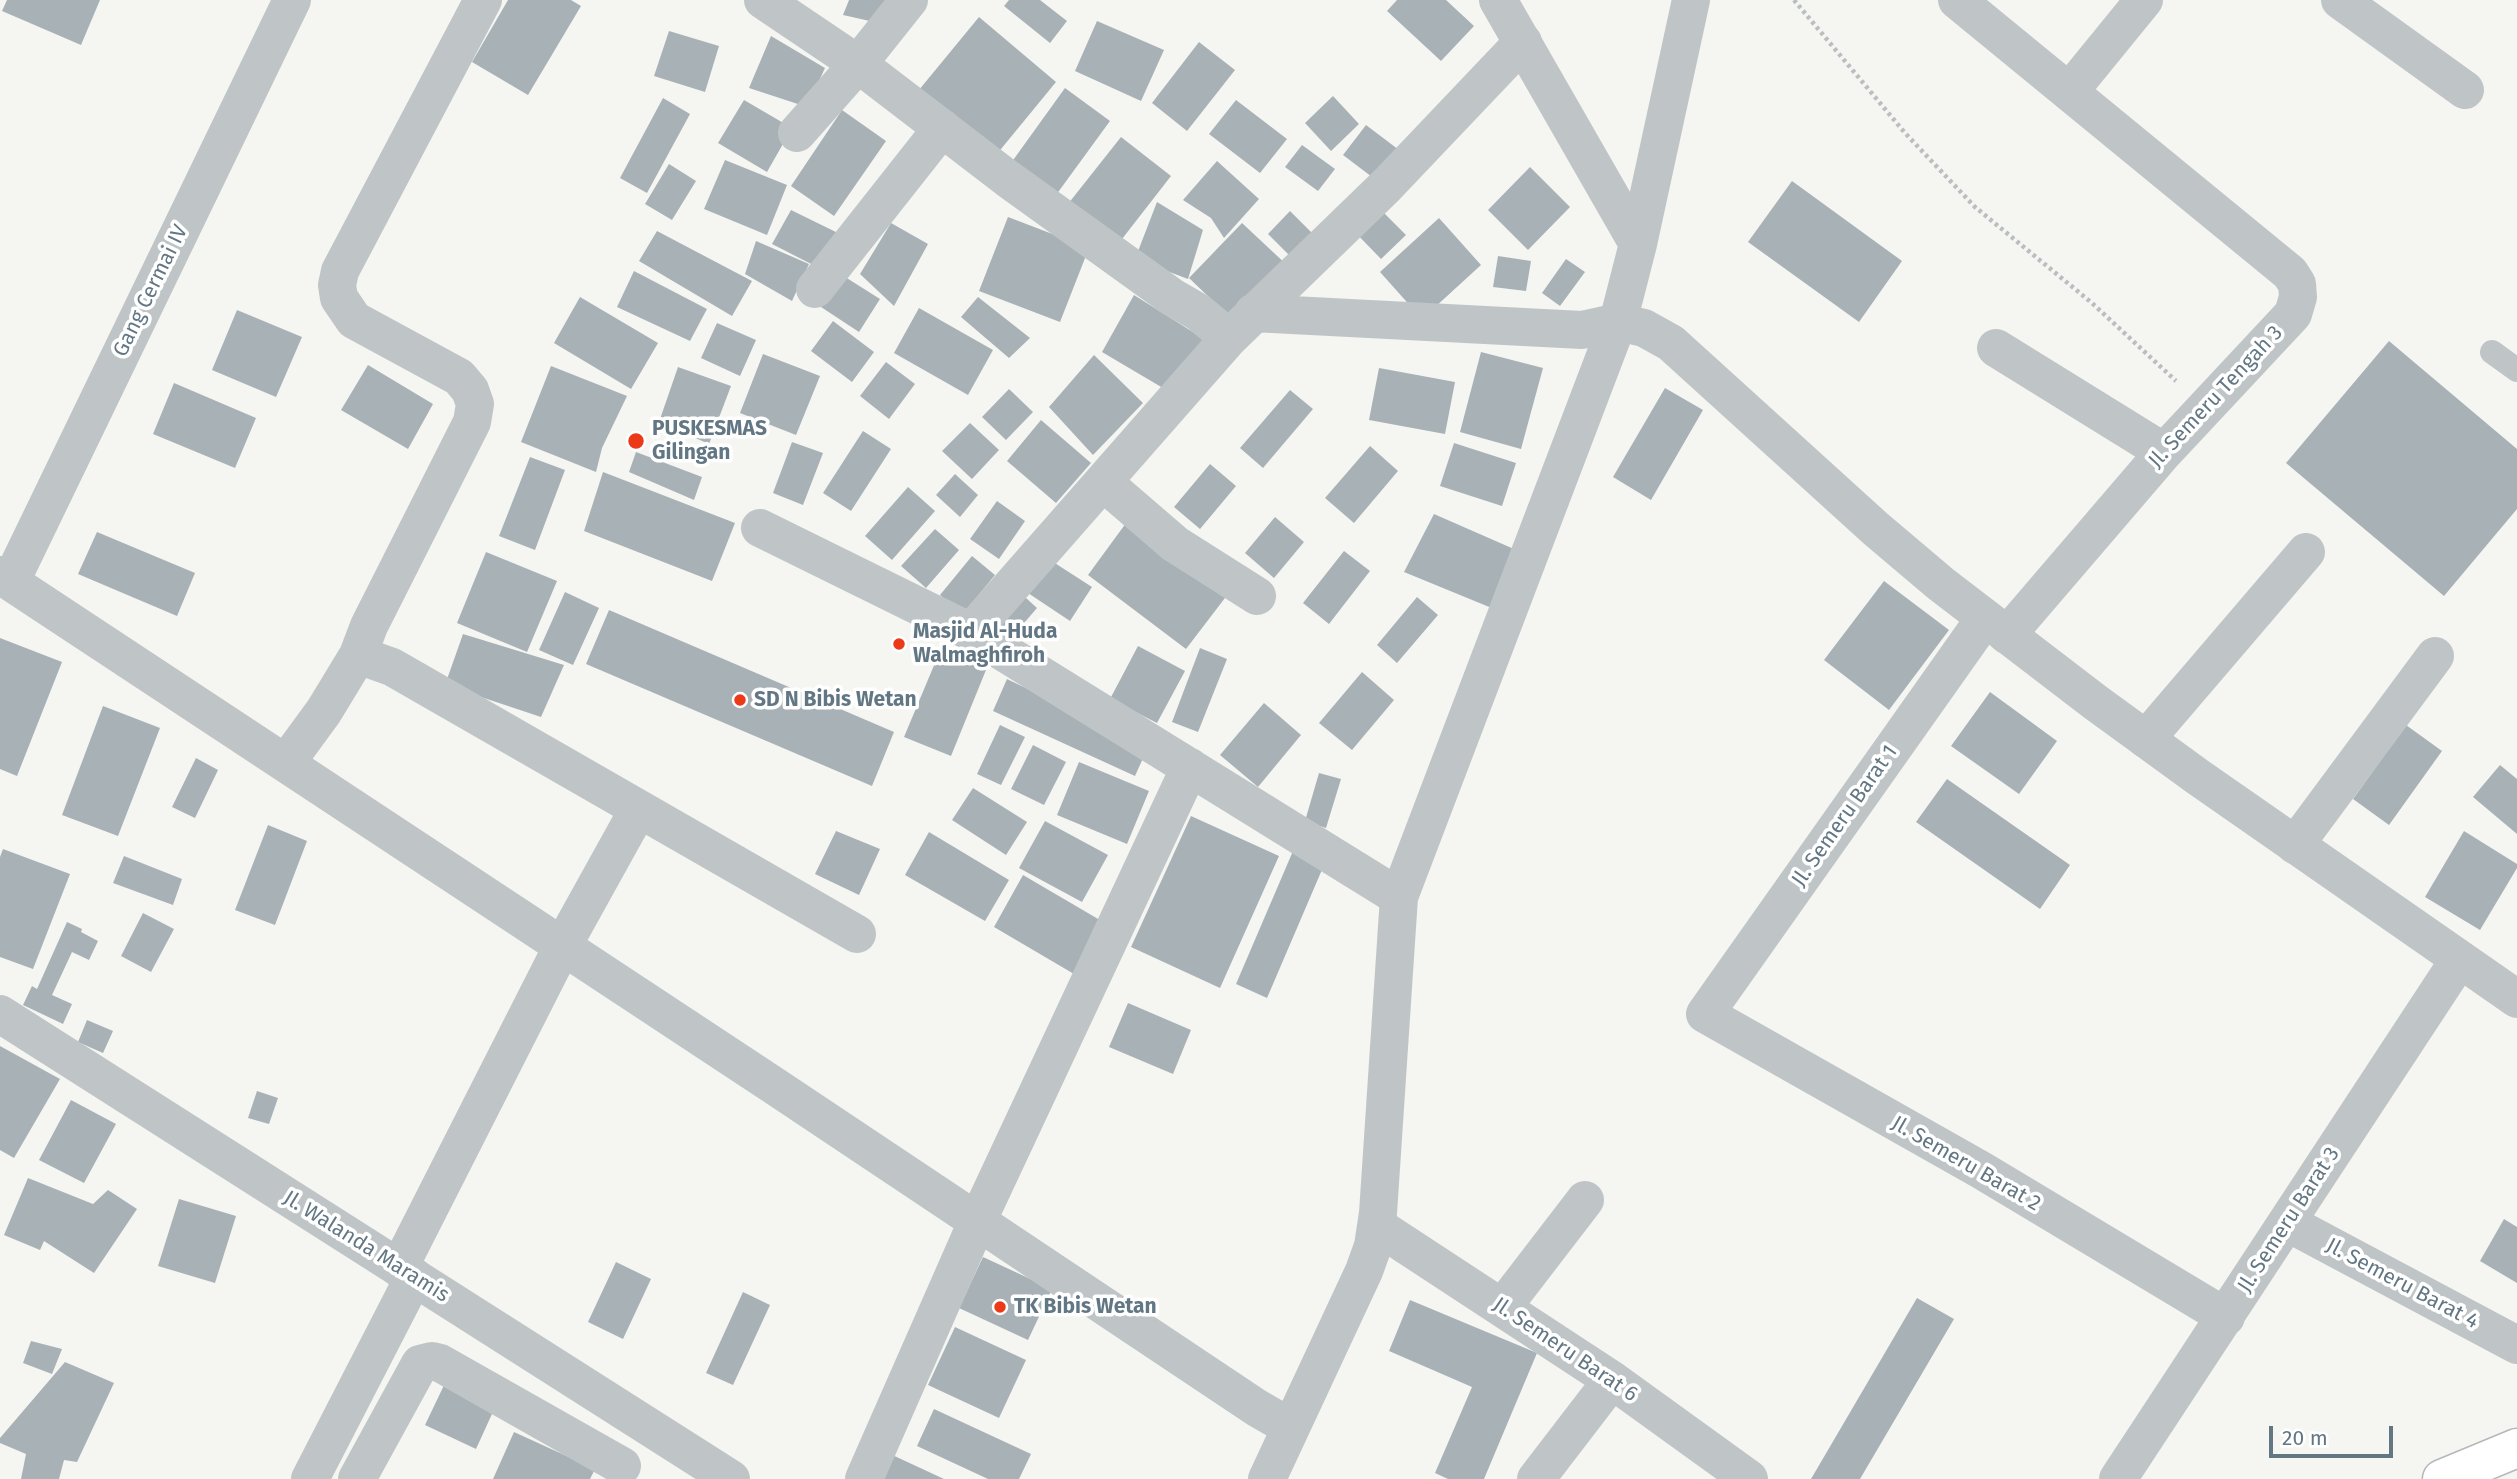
<!DOCTYPE html>
<style>
body{margin:0}
#map{position:relative;width:2517px;height:1479px;overflow:hidden;background:#f5f5f1;font-family:"Fira Sans",sans-serif}
canvas{display:block}
.scale{position:absolute;left:2269px;top:1426px;width:124px;height:32px;box-sizing:border-box;border:4px solid #627783;border-top:0;padding-left:9px;font-size:21px;line-height:24px;white-space:nowrap;color:#627783;-webkit-text-stroke:5px #fff;paint-order:stroke}
</style>
<div id="map">
<canvas width="2517" height="1479"></canvas>
<div class="scale">20 m</div>
</div>
<script>
const c = document.querySelector('canvas').getContext('2d');
c.lineJoin = 'round';
function fillPath(path, color) {
  c.fillStyle = color;
  c.fill(path, 'evenodd');
}
function shape(rows) {
  const path = new Path2D();
  for (const r of rows) {
    path.moveTo(r[0], r[1]);
    for (let i = 2; i < r.length; i += 2) path.lineTo(r[i], r[i + 1]);
  }
  return path;
}
function stroke(path, color, width, dash) {
  c.strokeStyle = color;
  c.lineWidth = width;
  c.lineCap = dash ? 'butt' : 'round';
  c.setLineDash(dash || []);
  c.stroke(path);
}
function drawText(font, color, halo, rows, align = 'center') {
  c.font = font + ' "Fira Sans",sans-serif';
  c.lineWidth = 7;
  c.setLineDash([]);
  c.textBaseline = 'middle';
  c.strokeStyle = halo;
  c.fillStyle = color;
  for (const [text, x, y, turn = 0] of rows) {
    c.save();
    c.translate(x, y);
    c.rotate((+turn || 0) * Math.PI / 180);
    c.textAlign = isNaN(turn) ? turn : align;
    if (halo) c.strokeText(text, 0, 0);
    c.fillText(text, 0, 0);
    c.restore();
  }
}
const building = shape([
 [7,0,100,0,81,45,2,11],
 [508,0,571,0,581,6,528,95,472,62],
 [849,0,896,0,883,24,843,15],
 [1009,0,1040,0,1067,21,1050,43,1004,6],
 [1397,0,1446,0,1474,26,1441,61,1387,11],
 [979,17,1056,82,992,160,914,96],
 [1097,21,1164,50,1141,101,1075,71],
 [669,31,719,46,705,92,654,76],
 [771,36,825,68,807,107,749,88],
 [1199,42,1235,70,1187,131,1152,103],
 [1065,88,1110,121,1056,195,1011,163],
 [1333,96,1359,124,1331,151,1305,123],
 [663,98,690,114,647,193,620,178],
 [744,100,792,128,767,172,718,143],
 [1236,100,1287,139,1260,173,1209,134],
 [842,110,886,141,834,216,791,186],
 [1366,125,1403,153,1380,183,1343,155],
 [1121,137,1171,176,1115,248,1064,209],
 [1302,145,1335,169,1318,191,1285,167],
 [725,160,787,185,767,235,704,209],
 [1217,161,1259,199,1224,238,1211,218,1183,200],
 [669,164,696,181,672,220,645,204],
 [1530,167,1570,207,1528,250,1488,210],
 [1792,181,1902,261,1859,322,1748,242],
 [1157,202,1203,230,1188,279,1135,259],
 [1375,204,1406,235,1381,259,1351,228],
 [791,210,842,235,821,269,772,244],
 [1290,211,1316,237,1294,260,1268,234],
 [1008,217,1089,248,1060,322,979,291],
 [1439,218,1481,265,1422,319,1380,272],
 [891,223,928,244,894,306,860,274],
 [1242,223,1289,267,1236,323,1189,278],
 [657,231,752,281,732,316,639,261],
 [756,241,809,264,792,301,745,274],
 [1498,256,1531,261,1526,291,1493,287],
 [1566,259,1585,272,1560,306,1542,293],
 [634,271,707,309,690,341,617,307],
 [842,275,880,299,859,332,821,307],
 [1134,295,1204,339,1168,391,1102,352],
 [580,297,658,343,631,389,554,343],
 [978,297,1030,338,1009,358,961,317],
 [919,308,993,350,968,395,894,353],
 [237,310,302,337,276,397,212,370],
 [833,321,874,352,852,382,811,351],
 [717,323,756,340,740,376,701,358],
 [2389,341,2517,449,2517,509,2444,596,2286,463],
 [1481,352,1543,368,1521,449,1460,432],
 [763,354,820,376,796,435,740,413],
 [1094,355,1143,403,1093,455,1049,407],
 [886,362,915,384,889,419,860,396],
 [368,365,433,404,408,449,341,410],
 [551,366,627,396,602,448,596,472,521,442],
 [678,367,731,386,709,444,659,422],
 [1379,368,1455,382,1445,434,1369,420],
 [174,383,256,418,235,468,153,434],
 [1665,388,1703,410,1651,500,1613,477],
 [1009,389,1033,412,1006,440,982,417],
 [1290,390,1313,409,1263,468,1240,448],
 [1041,420,1091,463,1056,503,1007,461],
 [970,423,999,450,972,479,942,451],
 [863,431,891,449,851,511,823,493],
 [792,442,823,453,803,505,773,493],
 [1454,443,1516,463,1502,506,1440,486],
 [1370,446,1398,471,1354,523,1325,498],
 [636,452,702,477,694,500,629,472],
 [530,457,565,470,535,550,499,536],
 [1210,464,1236,486,1200,529,1174,507],
 [603,472,735,523,712,581,584,531],
 [955,474,978,495,960,517,936,495],
 [908,487,935,511,892,560,865,536],
 [997,501,1025,521,999,559,970,539],
 [1434,514,1523,553,1499,611,1404,572],
 [1275,517,1304,542,1274,578,1245,553],
 [1129,519,1228,594,1186,649,1088,575],
 [935,529,959,550,926,588,901,566],
 [97,532,195,573,177,616,78,574],
 [1344,551,1370,571,1329,624,1303,603],
 [486,552,557,581,527,652,457,623],
 [972,556,995,575,963,614,940,595],
 [1047,558,1092,587,1070,621,1025,591],
 [1884,581,1949,630,1889,710,1824,660],
 [1016,589,1037,608,1006,644,984,625],
 [565,592,599,608,573,665,539,650],
 [1417,597,1438,615,1397,663,1377,645],
 [609,610,894,732,872,786,586,664],
 [463,634,564,665,541,717,445,685],
 [0,638,62,662,17,776,0,769],
 [1138,646,1185,671,1157,723,1110,699],
 [1200,648,1227,659,1198,732,1172,722],
 [940,651,986,670,951,756,904,737],
 [1362,672,1394,700,1352,750,1319,723],
 [1007,679,1148,747,1135,776,993,711],
 [1990,692,2057,741,2019,794,1951,746],
 [1264,703,1301,735,1258,787,1220,755],
 [103,706,160,728,118,836,62,815],
 [1000,725,1025,737,1001,785,977,774],
 [2406,725,2442,751,2389,825,2353,799],
 [1033,745,1066,762,1044,805,1011,789],
 [196,758,218,770,195,818,172,807],
 [1079,762,1149,791,1127,844,1057,815],
 [2500,765,2517,779,2517,834,2473,797],
 [1319,773,1341,779,1326,828,1305,821],
 [1947,779,2070,865,2040,909,1916,822],
 [973,788,1027,822,1006,855,952,820],
 [1191,816,1279,856,1220,988,1131,947],
 [1045,821,1108,855,1082,902,1019,868],
 [268,825,307,841,275,925,235,910],
 [836,831,880,849,859,895,815,874],
 [2464,831,2517,864,2517,868,2480,930,2425,897],
 [929,832,1009,880,985,921,905,875],
 [3,849,70,874,33,969,0,957,0,857],
 [1293,851,1324,865,1267,998,1236,984],
 [124,856,182,879,173,905,113,883],
 [1023,875,1105,923,1074,974,994,927],
 [143,913,174,929,151,972,121,956],
 [67,922,82,929,81,932,98,941,89,960,72,952,52,995,72,1004,63,1024,23,1005,32,986,37,989],
 [1128,1003,1191,1030,1173,1074,1109,1047],
 [87,1020,113,1031,103,1053,78,1042],
 [0,1046,60,1079,14,1158,0,1150],
 [257,1091,278,1098,269,1124,248,1118],
 [71,1100,116,1124,84,1183,39,1160],
 [28,1178,93,1204,108,1190,137,1209,94,1273,44,1241,40,1250,4,1235],
 [179,1199,236,1216,215,1283,158,1266],
 [2504,1219,2517,1227,2517,1283,2480,1261],
 [983,1257,1052,1289,1028,1340,959,1308],
 [616,1262,651,1279,623,1339,588,1322],
 [743,1292,770,1305,733,1385,706,1373],
 [1917,1298,1954,1319,1860,1479,1811,1479],
 [1410,1300,1537,1353,1484,1479,1448,1479,1435,1473,1472,1387,1389,1351],
 [955,1327,1026,1360,999,1418,928,1385],
 [31,1341,62,1349,52,1374,23,1363],
 [65,1362,114,1383,77,1462,64,1460,59,1479,21,1479,26,1454,0,1443,0,1438],
 [447,1379,497,1403,476,1449,425,1425],
 [934,1409,1031,1454,1019,1479,988,1479,917,1446],
 [514,1432,595,1469,590,1479,493,1479],
 [888,1453,944,1479,876,1479]
]);
const path = shape([
 [1794,0,1905,133,1975,207,2092,303,2176,381]
]);
const service = shape([
 [2492,352,2517,370]
]);
const minor = shape([
 [483,0,340,271,337,285,339,298,354,320,459,377,470,390,475,404,472,422,369,626,358,655,392,667,857,934],
 [763,0,858,64,1008,179,1172,297,1198,312,1229,338],
 [1957,0,2290,273,2297,284,2298,297,2293,314,2164,452,2007,635],
 [2340,0,2465,90],
 [2069,92,2144,0],
 [797,133,858,64,909,0],
 [815,289,942,128],
 [1253,313,1582,330,1618,322],
 [1996,348,2164,452],
 [1103,482,1175,544,1257,596],
 [760,528,971,632,1399,897],
 [0,575,776,1087,1257,1408,1290,1427],
 [11,581,292,0],
 [1985,618,1705,1014,1981,1170,2226,1317],
 [971,632,1229,338,1387,185,1523,42],
 [2146,739,2306,552],
 [286,763,324,711,358,655],
 [2295,845,2435,656],
 [2288,1223,2517,1345],
 [1377,1226,1612,1380,1749,1479],
 [399,1268,562,947,638,810],
 [1502,1308,1585,1200],
 [310,1479,414,1277],
 [357,1479,420,1364,432,1361,440,1363,622,1466],
 [864,1479,977,1222,1190,767],
 [1536,1479,1612,1380],
 [2118,1479,2459,960]
]);
const tertiary = shape([
 [1498,0,1638,244],
 [1618,322,1644,328,1671,343,1876,529,1941,584,2095,702,2198,777,2517,999],
 [0,1014,731,1479],
 [1267,1479,1364,1271,1373,1246,1378,1213,1399,897,1618,322,1638,244,1691,0]
]);
const primary = shape([
 [2442,1479,2517,1448]
]);
const markers = [
 [636,441,9,"#ec3a19"],
 [899,644,7,"#ec3a19"],
 [740,700,7,"#ec3a19"],
 [1000,1307,7,"#ec3a19"]
];
const streetNames = [
 ["Gang Cermai IV",151,291,-64],
 ["Jl. Semeru Tengah 3",2216,397,-47],
 ["Jl. Semeru Barat 1",1845,816,-55],
 ["Jl. Semeru Barat 2",1966,1164,30],
 ["Jl. Semeru Barat 3",2289,1220,-57],
 ["Jl. Walanda Maramis",366,1247,32],
 ["Jl. Semeru Barat 4",2402,1284,28],
 ["Jl. Semeru Barat 6",1565,1350,34]
];
const poiNames = [
 ["PUSKESMAS",652,429],
 ["Gilingan",652,453],
 ["Masjid Al-Huda",913,632],
 ["Walmaghfiroh",913,656],
 ["SD N Bibis Wetan",754,700],
 ["TK Bibis Wetan",1014,1307]
];
fillPath(building, '#a8b2b6');
stroke(primary, '#b3b8bb', 41);
stroke(path, '#bbbec0', 4.5, [3.5, 3.5]);
stroke(service, '#bfc5c7', 24);
stroke(minor, '#bfc5c7', 38);
stroke(tertiary, '#bfc5c7', 38);
stroke(primary, '#fff', 38);
for (const [x, y, r, color] of markers) {
  const dot = new Path2D();
  dot.arc(x, y, r, 0, 2 * Math.PI);
  c.fillStyle = color;
  c.fill(dot);
  stroke(dot, '#fff', 2.5);
}
drawText('21px', '#627783', '#fff', streetNames);
drawText('bold 21px', '#627783', '#fff', poiNames, 'left');
</script>
